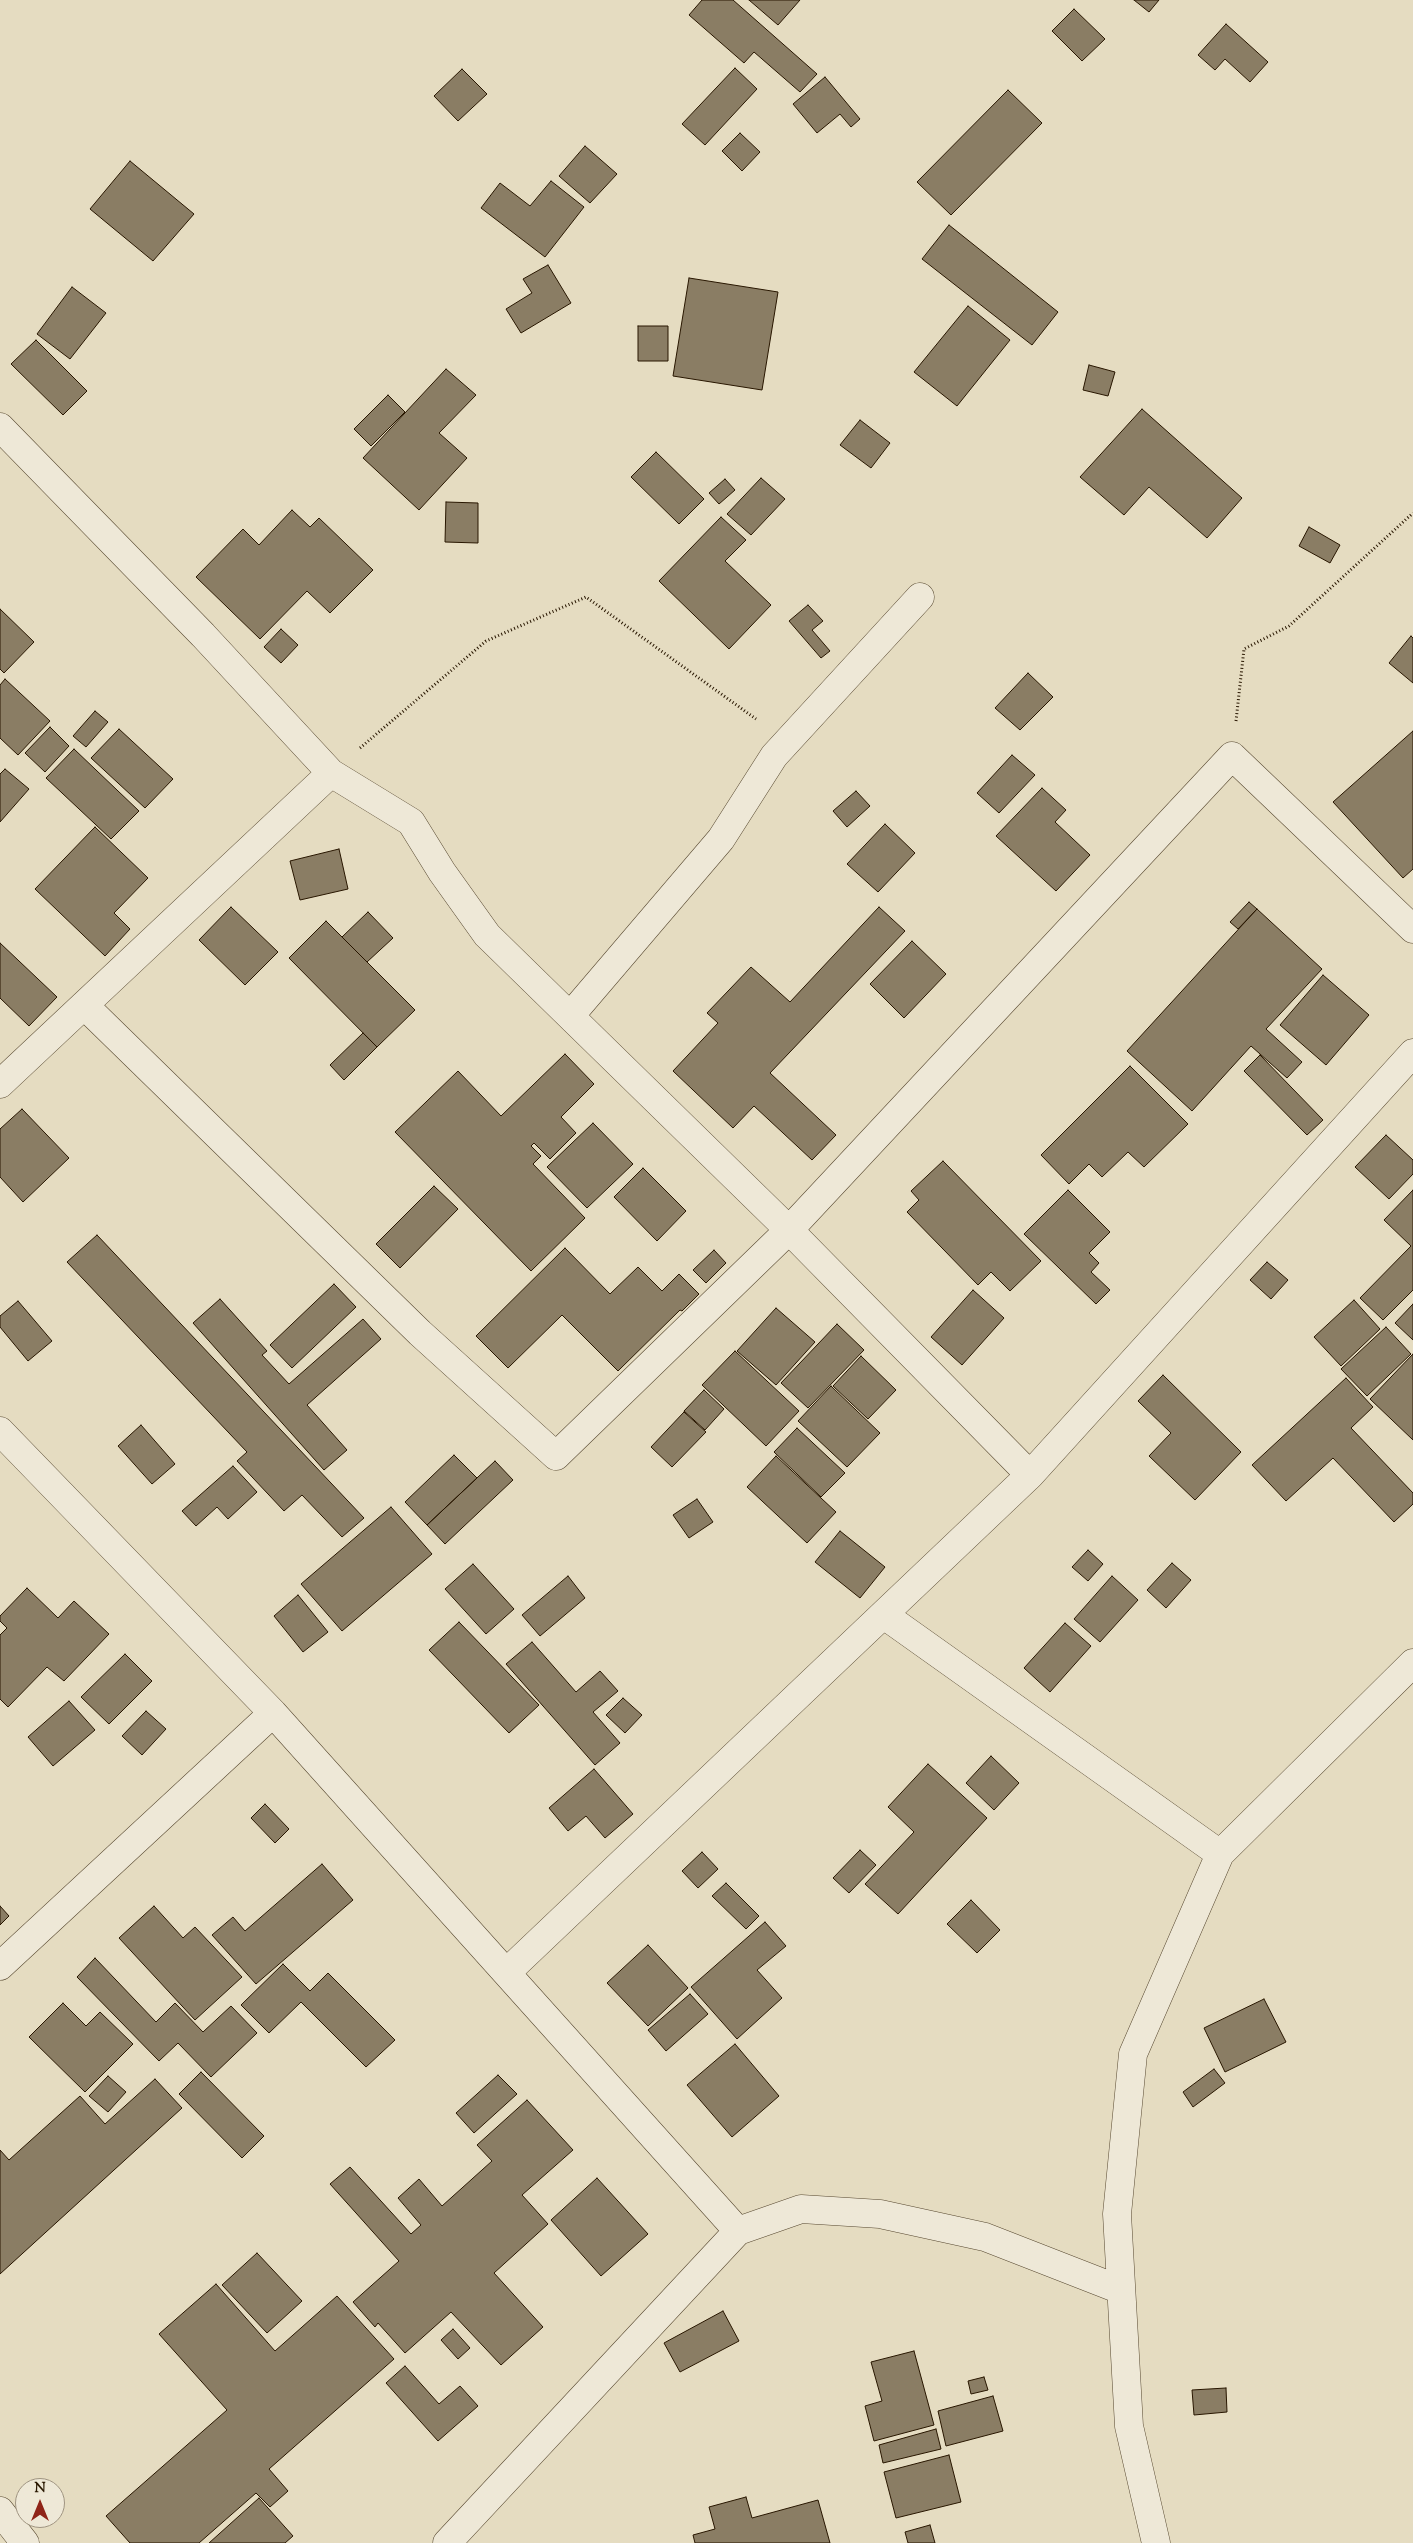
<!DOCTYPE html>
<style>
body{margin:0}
#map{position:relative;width:1413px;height:2543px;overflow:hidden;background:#e5dcc1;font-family:"Sorts Mill Goudy",serif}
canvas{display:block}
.north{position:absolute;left:15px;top:2478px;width:50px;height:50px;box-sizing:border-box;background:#eee8d7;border:1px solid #9f9481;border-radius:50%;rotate:0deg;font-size:14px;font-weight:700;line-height:20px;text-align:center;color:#281600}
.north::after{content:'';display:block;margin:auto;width:18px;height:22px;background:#8f2418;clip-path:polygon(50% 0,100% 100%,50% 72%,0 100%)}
</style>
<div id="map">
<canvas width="1413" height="2543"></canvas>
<div class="north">N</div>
</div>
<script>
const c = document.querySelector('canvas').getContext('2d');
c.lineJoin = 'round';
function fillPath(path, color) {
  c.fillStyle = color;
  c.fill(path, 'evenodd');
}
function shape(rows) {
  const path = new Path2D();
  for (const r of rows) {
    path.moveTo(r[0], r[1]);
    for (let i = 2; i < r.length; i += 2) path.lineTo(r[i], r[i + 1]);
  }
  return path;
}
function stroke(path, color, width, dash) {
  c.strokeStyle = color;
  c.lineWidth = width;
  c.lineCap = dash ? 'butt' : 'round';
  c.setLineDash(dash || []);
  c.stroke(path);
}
const building = shape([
 [702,0,733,0,817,74,800,92,754,52,744,63,689,15,702,0],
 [749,0,800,0,778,25,749,0],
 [1134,0,1159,0,1149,12,1134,0],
 [1074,9,1105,39,1082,61,1052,31,1074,9],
 [1226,24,1268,62,1250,82,1225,59,1215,70,1198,55,1226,24],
 [735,68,757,89,705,145,682,124,735,68],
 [462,69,487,94,458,121,434,96,462,69],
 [825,77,860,119,851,127,840,114,817,133,793,104,825,77],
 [1008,90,1042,123,951,215,917,182,1008,90],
 [740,133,760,152,742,171,722,151,740,133],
 [585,146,617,174,590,203,559,176,585,146],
 [130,161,194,214,153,261,90,209,130,161],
 [551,181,584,207,545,257,481,208,500,183,530,206,551,181],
 [949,225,1058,312,1032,345,922,259,949,225],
 [548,265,571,303,521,333,506,309,532,293,523,279,548,265],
 [689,278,778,292,762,390,673,376,689,278],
 [72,287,106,313,70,359,37,334,72,287],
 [968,306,1010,340,957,406,914,372,968,306],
 [638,326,668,326,668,361,638,361,638,326],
 [36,340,87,391,63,415,11,364,36,340],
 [1089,365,1115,372,1108,396,1083,390,1089,365],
 [446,369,476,395,439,433,467,458,419,510,363,458,446,369],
 [388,395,405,412,371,446,354,429,388,395],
 [1142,409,1242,498,1207,538,1149,487,1124,515,1080,477,1142,409],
 [860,420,890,443,871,468,840,445,860,420],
 [656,452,704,499,679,524,631,477,656,452],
 [761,478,785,499,751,535,727,514,761,478],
 [725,479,735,490,719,504,709,493,725,479],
 [446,502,478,503,478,543,445,542,446,502],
 [292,510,310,527,319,518,373,570,330,613,307,591,260,639,196,577,243,529,259,545,292,510],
 [721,517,746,540,725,561,771,605,729,649,659,581,721,517],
 [1309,527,1340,545,1330,563,1299,546,1309,527],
 [808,605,823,621,812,630,830,651,821,658,789,621,808,605],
 [0,609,34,642,4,673,0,669,0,609],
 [281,629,298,645,281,663,264,647,281,629],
 [1411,636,1413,638,1413,683,1389,663,1411,636],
 [1028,673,1053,697,1020,730,995,708,1028,673],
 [5,679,50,721,18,755,0,738,0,685,5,679],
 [95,711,108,722,86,747,73,736,95,711],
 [50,727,69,746,45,772,25,753,50,727],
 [119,729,173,779,145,808,91,758,119,729],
 [1413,731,1413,869,1403,878,1333,802,1413,731],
 [74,749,139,811,111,839,46,778,74,749],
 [1012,755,1035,775,999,813,977,793,1012,755],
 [5,769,29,789,0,822,0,774,5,769],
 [1042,788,1066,810,1055,822,1090,855,1056,891,996,836,1042,788],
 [856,791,870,806,847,827,833,811,856,791],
 [885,824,915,853,878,892,847,864,885,824],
 [95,827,148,878,114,913,130,929,105,956,35,889,95,827],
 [339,849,348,889,300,900,290,861,339,849],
 [1249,902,1257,909,1238,929,1230,922,1249,902],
 [231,907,278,952,245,985,199,940,231,907],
 [879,907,905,931,770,1073,836,1135,812,1160,754,1106,733,1128,673,1071,718,1023,707,1013,751,967,790,1002,879,907],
 [1257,909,1322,969,1266,1029,1302,1062,1287,1078,1251,1046,1192,1111,1127,1051,1257,909],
 [368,912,393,938,367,962,342,937,368,912],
 [326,921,415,1010,377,1047,289,958,326,921],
 [912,941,946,974,904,1018,870,984,912,941],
 [0,943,57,997,29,1026,0,998,0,943],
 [1323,975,1369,1015,1326,1065,1280,1025,1323,975],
 [363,1033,377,1047,344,1080,330,1065,363,1033],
 [565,1054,594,1084,561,1117,576,1133,550,1159,534,1143,531,1146,541,1156,533,1164,585,1218,531,1271,395,1132,458,1071,501,1116,565,1054],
 [1260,1055,1323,1120,1307,1135,1244,1071,1260,1055],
 [1130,1066,1188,1124,1144,1167,1128,1152,1102,1177,1089,1164,1069,1184,1041,1155,1130,1066],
 [22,1109,69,1158,23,1202,0,1177,0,1129,22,1109],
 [593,1123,633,1164,587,1208,547,1167,593,1123],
 [1386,1135,1413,1160,1413,1174,1389,1199,1355,1167,1386,1135],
 [943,1161,1041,1261,1010,1291,991,1272,978,1285,907,1212,919,1200,911,1191,943,1161],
 [643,1168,686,1211,657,1241,614,1197,643,1168],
 [434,1186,458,1209,400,1268,376,1244,434,1186],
 [1068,1190,1110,1232,1089,1253,1099,1263,1091,1272,1110,1290,1096,1304,1024,1234,1068,1190],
 [1413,1190,1413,1290,1383,1320,1360,1298,1411,1246,1384,1220,1413,1190],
 [97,1235,364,1518,342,1537,302,1495,284,1511,237,1461,247,1452,67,1262,97,1235],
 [565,1248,610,1294,638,1267,662,1291,679,1274,699,1294,682,1311,680,1310,618,1371,562,1315,508,1368,476,1336,565,1248],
 [714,1250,726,1263,706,1283,693,1270,714,1250],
 [1267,1262,1288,1280,1271,1299,1250,1280,1267,1262],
 [334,1284,356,1307,292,1368,270,1345,334,1284],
 [973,1290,1004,1318,962,1365,931,1337,973,1290],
 [220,1299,267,1351,262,1355,289,1384,363,1319,381,1339,307,1405,347,1450,324,1470,193,1323,220,1299],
 [1354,1300,1380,1329,1341,1366,1314,1337,1354,1300],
 [18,1301,52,1341,28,1361,0,1327,0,1316,18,1301],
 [1413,1304,1413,1340,1395,1323,1413,1304],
 [776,1308,815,1342,776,1385,737,1351,776,1308],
 [837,1324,864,1350,808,1408,781,1383,837,1324],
 [1386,1327,1411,1354,1367,1396,1341,1369,1386,1327],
 [735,1351,799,1411,766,1446,702,1385,735,1351],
 [1413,1354,1413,1440,1370,1399,1413,1354],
 [861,1356,896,1390,868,1419,833,1386,861,1356],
 [1163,1375,1241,1452,1195,1500,1149,1456,1171,1433,1138,1401,1163,1375],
 [1346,1378,1373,1407,1351,1428,1413,1493,1413,1504,1394,1522,1333,1458,1286,1501,1252,1465,1346,1378],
 [831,1386,880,1433,847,1467,798,1421,831,1386],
 [704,1390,724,1409,705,1430,684,1411,704,1390],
 [684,1412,706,1432,672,1467,651,1447,684,1412],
 [141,1425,175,1464,152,1484,118,1446,141,1425],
 [797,1428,845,1473,821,1497,774,1452,797,1428],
 [454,1455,477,1478,427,1525,405,1502,454,1455],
 [776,1456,836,1512,807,1543,747,1487,776,1456],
 [495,1461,513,1480,445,1544,427,1525,495,1461],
 [233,1466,257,1492,228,1519,217,1507,196,1526,182,1511,233,1466],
 [697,1499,713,1522,689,1538,673,1515,697,1499],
 [391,1507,432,1554,342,1631,301,1584,391,1507],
 [840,1531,885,1567,860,1598,815,1562,840,1531],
 [1088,1550,1103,1564,1088,1581,1072,1567,1088,1550],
 [1172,1563,1191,1580,1166,1608,1147,1590,1172,1563],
 [473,1564,514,1609,486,1634,445,1589,473,1564],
 [568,1576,585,1598,540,1636,522,1615,568,1576],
 [1112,1576,1138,1600,1100,1642,1074,1619,1112,1576],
 [27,1588,58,1618,74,1601,109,1634,64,1681,47,1667,8,1707,0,1699,0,1635,7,1628,0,1621,0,1616,27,1588],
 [298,1595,328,1632,303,1652,274,1616,298,1595],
 [459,1622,539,1705,509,1733,429,1650,459,1622],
 [1065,1623,1091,1646,1050,1692,1024,1668,1065,1623],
 [532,1642,576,1692,600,1671,618,1691,593,1712,620,1743,595,1765,506,1664,532,1642],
 [125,1654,152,1681,109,1724,81,1697,125,1654],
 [623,1698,642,1715,625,1733,606,1715,623,1698],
 [69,1701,95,1730,53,1766,28,1737,69,1701],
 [146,1711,166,1729,142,1755,122,1736,146,1711],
 [991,1756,1019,1783,994,1810,966,1783,991,1756],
 [928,1764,987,1818,898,1914,865,1884,914,1832,888,1807,928,1764],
 [594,1769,633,1814,605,1838,586,1816,568,1831,549,1808,594,1769],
 [265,1804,289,1829,275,1843,251,1818,265,1804],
 [860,1850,876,1865,849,1893,833,1878,860,1850],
 [702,1852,718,1869,698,1888,682,1871,702,1852],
 [322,1864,353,1900,256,1984,212,1935,233,1917,245,1931,322,1864],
 [726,1883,759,1916,746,1929,712,1896,726,1883],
 [971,1900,1000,1930,977,1953,947,1924,971,1900],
 [0,1906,9,1916,0,1925,0,1906],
 [154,1906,183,1938,195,1927,242,1977,195,2020,119,1938,154,1906],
 [765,1922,786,1946,757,1970,782,1998,737,2039,691,1987,765,1922],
 [648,1945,688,1988,648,2026,607,1983,648,1945],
 [95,1958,156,2022,175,2003,203,2032,231,2006,257,2033,211,2077,178,2043,159,2061,77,1977,95,1958],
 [283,1964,310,1991,328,1973,395,2040,366,2067,301,2002,269,2033,241,2005,283,1964],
 [690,1994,708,2014,666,2051,648,2030,690,1994],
 [1264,1999,1286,2042,1225,2072,1204,2028,1264,1999],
 [63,2003,86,2026,100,2012,133,2044,85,2092,29,2037,63,2003],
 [735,2044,779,2096,732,2137,687,2085,735,2044],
 [1214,2069,1225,2083,1193,2107,1183,2092,1214,2069],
 [201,2072,264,2136,242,2158,179,2094,201,2072],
 [498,2075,517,2094,474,2133,456,2113,498,2075],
 [108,2076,126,2092,108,2112,89,2096,108,2076],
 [155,2079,182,2108,0,2274,0,2150,9,2160,80,2096,105,2124,155,2079],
 [527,2100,573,2150,522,2195,548,2224,494,2273,543,2327,501,2365,451,2312,405,2353,378,2323,375,2327,353,2302,399,2261,330,2184,350,2167,411,2234,421,2225,398,2198,419,2179,442,2206,492,2161,477,2145,527,2100],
 [597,2178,648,2234,601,2276,551,2220,597,2178],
 [257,2253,302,2301,267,2333,222,2285,257,2253],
 [216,2284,275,2351,337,2296,394,2359,269,2469,288,2491,270,2507,256,2493,199,2543,130,2543,106,2516,227,2410,159,2334,216,2284],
 [723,2311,739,2341,680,2372,664,2343,723,2311],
 [453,2329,470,2348,458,2359,441,2340,453,2329],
 [914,2351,934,2425,874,2441,865,2406,882,2401,871,2362,914,2351],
 [405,2366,439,2404,460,2386,478,2406,438,2441,386,2383,405,2366],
 [984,2377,988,2390,971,2394,968,2381,984,2377],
 [1226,2388,1227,2412,1194,2415,1192,2390,1226,2388],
 [993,2396,1003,2431,946,2446,938,2411,993,2396],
 [936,2429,941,2449,883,2463,879,2445,936,2429],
 [949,2455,961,2502,896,2518,884,2472,949,2455],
 [746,2497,752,2518,818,2500,830,2543,695,2543,693,2535,715,2529,709,2507,746,2497],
 [259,2498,293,2536,285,2543,209,2543,259,2498],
 [930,2525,935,2543,908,2543,905,2532,930,2525]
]);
const path = shape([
 [1236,721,1244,649,1289,626,1413,513],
 [360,748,486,641,586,597,756,719]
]);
const minor = shape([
 [0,427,203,635,331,773,411,822,442,872,487,935,789,1230,1030,1475,507,1972],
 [85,1006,420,1333,556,1456,789,1230,1232,756,1413,929],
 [570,1016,721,839,774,756,920,597],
 [0,1084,331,773],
 [0,1431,273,1713,738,2231],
 [1030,1475,1413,1053],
 [884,1615,1220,1854,1133,2054,1117,2214,1129,2426,1156,2543],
 [1220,1854,1413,1663],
 [0,1966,273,1713],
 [0,2511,25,2543],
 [447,2543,738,2231,801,2209,880,2214,985,2237,1121,2290]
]);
fillPath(building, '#8a7d64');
stroke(building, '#281600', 1);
stroke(minor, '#574830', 29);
stroke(path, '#281600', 3, [1, 2.5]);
stroke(minor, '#eee8d7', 28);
</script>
